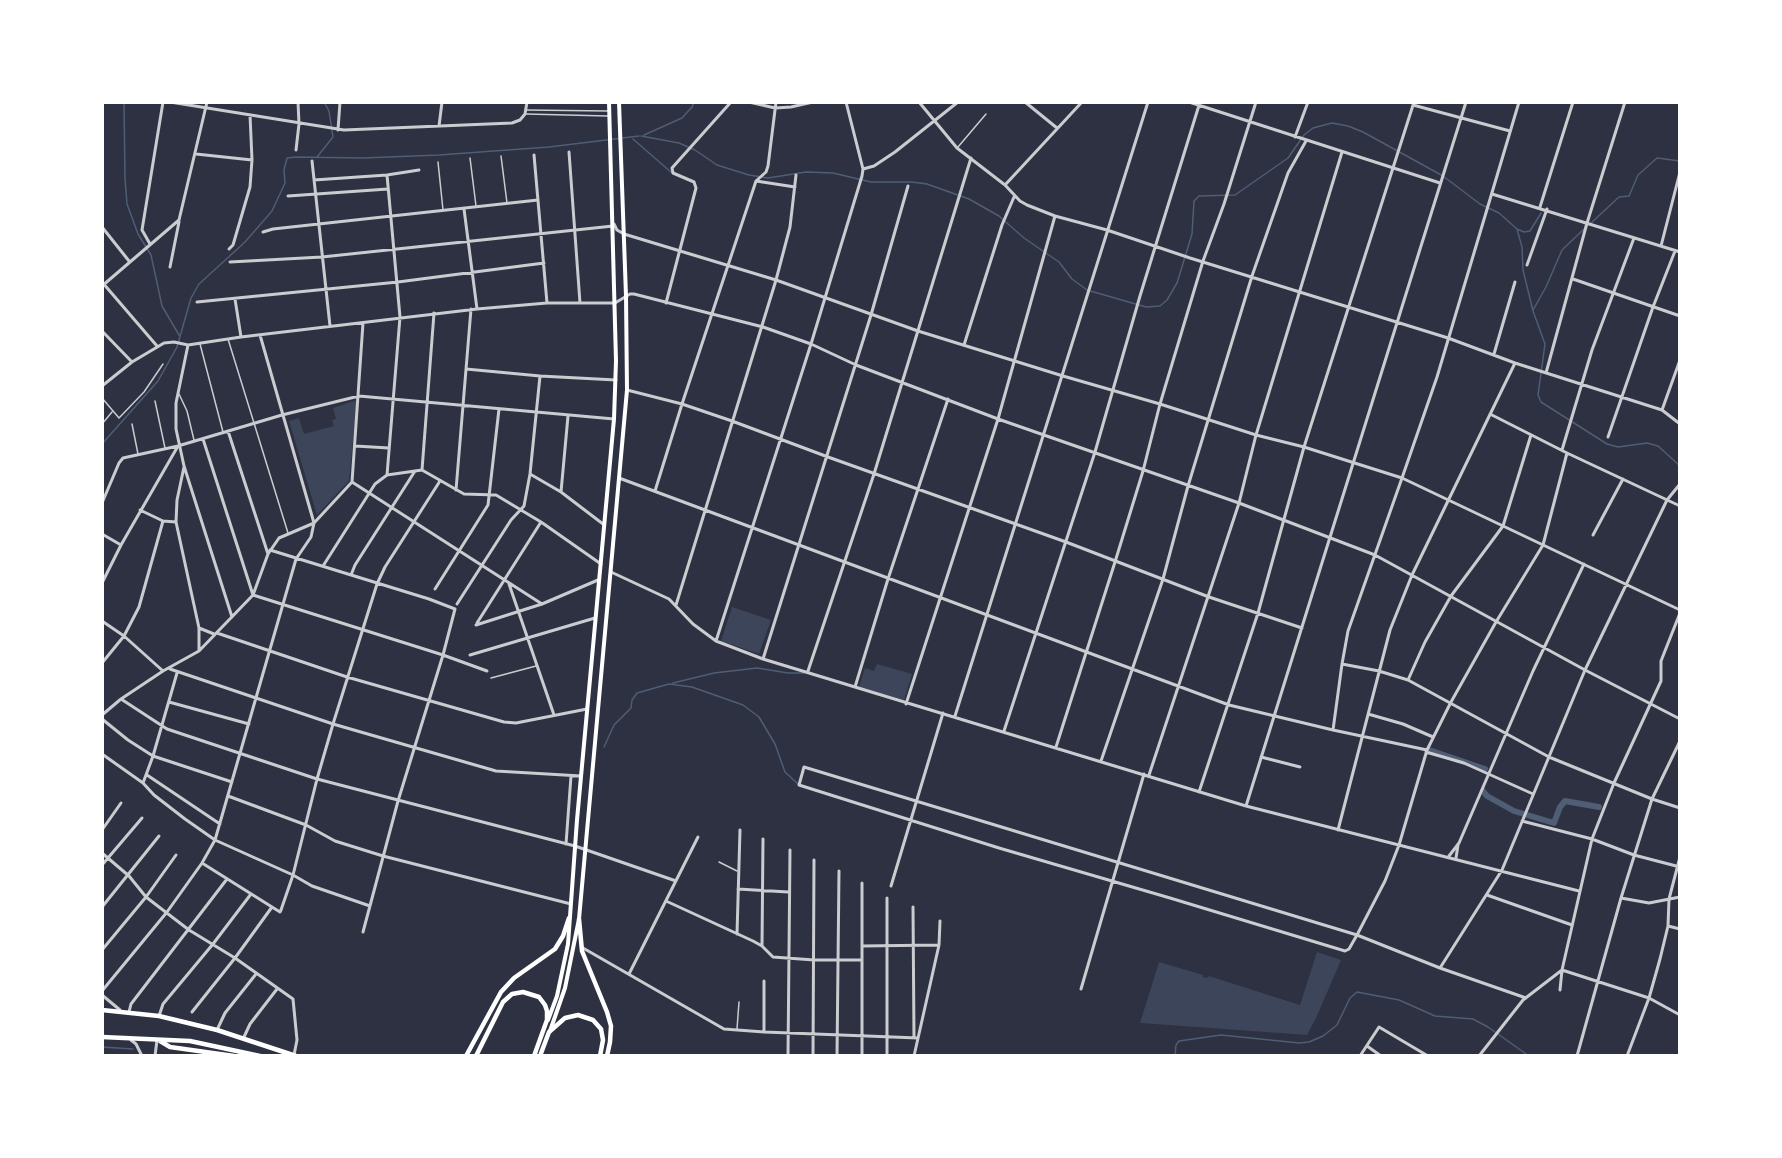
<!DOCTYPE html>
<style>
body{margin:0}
#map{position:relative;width:1782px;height:1158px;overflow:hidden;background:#2d3142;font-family:Barlow,sans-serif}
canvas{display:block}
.frame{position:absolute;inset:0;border:104px solid #fff;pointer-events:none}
</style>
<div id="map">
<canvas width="1782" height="1158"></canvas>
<div class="frame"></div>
</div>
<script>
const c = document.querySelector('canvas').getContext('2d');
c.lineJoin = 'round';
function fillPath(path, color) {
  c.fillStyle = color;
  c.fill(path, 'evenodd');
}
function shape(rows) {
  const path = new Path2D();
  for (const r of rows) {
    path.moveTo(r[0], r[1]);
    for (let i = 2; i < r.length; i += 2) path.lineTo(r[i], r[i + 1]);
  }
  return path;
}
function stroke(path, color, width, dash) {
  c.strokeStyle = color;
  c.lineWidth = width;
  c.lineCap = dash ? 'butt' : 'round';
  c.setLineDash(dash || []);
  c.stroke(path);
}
const green = shape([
 [357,400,349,481,317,515,289,421,299,418,304,434,334,426,332,420,336,419,333,408],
 [732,607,771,620,759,654,721,641],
 [877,664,912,674,904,700,859,687,865,668,874,671],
 [1317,952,1341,960,1317,1016,1307,1035,1140,1023,1159,962,1203,975,1203,977,1207,978,1209,976,1300,1005]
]);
const stream = shape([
 [124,102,125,179,127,204,138,234,151,255,162,306,179,335],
 [644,135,682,118,692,107,694,102],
 [641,136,679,143,695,150,717,165,749,175,768,178,806,172,833,173,871,182,912,182,927,184,969,199,999,216,1024,238,1059,262,1072,279,1087,290,1146,307,1160,306,1167,300,1177,283,1192,234,1194,201,1199,196,1235,195,1288,158,1304,135,1313,128,1332,123,1348,126,1363,132,1443,176,1480,204,1499,213,1517,229,1522,247,1523,270,1533,311,1545,344,1538,395,1541,402,1607,444,1618,447,1647,443,1658,446,1680,466],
 [633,139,672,173],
 [317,157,333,137,329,111,324,102],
 [1590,224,1619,197,1629,196,1638,175,1657,158,1680,161],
 [1517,229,1524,232,1530,231,1541,213],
 [1533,310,1546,287,1562,250,1584,229],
 [102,444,158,381,177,347,191,298,199,284,245,242,272,211,285,183,284,170,287,158,296,157,363,158,439,155,549,147,639,136],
 [673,683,714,673,757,668,788,673,804,673],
 [604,747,614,725,631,708,632,700,637,693,669,684,692,687,743,705,759,717,775,744,785,772,798,784],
 [102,1047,133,1049],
 [1175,1056,1176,1045,1179,1041,1221,1035,1299,1043,1309,1042,1323,1036,1337,1025,1350,998,1357,992,1399,1000,1435,1016,1473,1019,1488,1027,1529,1056]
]);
const canal = shape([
 [1429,750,1485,769],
 [1483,791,1487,796,1514,811,1554,823,1560,807,1565,801,1599,807]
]);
const service = shape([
 [526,110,608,111],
 [526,114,608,116],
 [958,147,986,114],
 [501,156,507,203],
 [470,158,476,206],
 [438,162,443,210],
 [228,339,288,533],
 [200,344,223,432],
 [179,394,187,411,194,440],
 [102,398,119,418,144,392,163,364],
 [155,401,165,448],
 [102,424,112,412],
 [132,424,138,454],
 [491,678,536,666],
 [719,862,737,871],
 [737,1029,739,1002]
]);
const minor = shape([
 [170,102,344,130,512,123,520,120,525,114,527,102],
 [749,102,775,108,791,107,813,102],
 [919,102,957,148,1005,185,1020,201,1027,205,1055,216,1107,230,1190,258,1448,338,1515,363,1662,410,1680,424],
 [1025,102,1057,128],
 [1189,102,1440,183],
 [1413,105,1510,131],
 [439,126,442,102],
 [338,130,340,102],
 [1295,137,1308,102],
 [296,150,299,124,298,102],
 [569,152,580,303],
 [196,154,252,160],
 [534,155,547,303],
 [312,161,330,326],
 [863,169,874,166,895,152,958,102],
 [387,175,400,317,387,475],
 [314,180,387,175,419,170],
 [756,181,795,187],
 [1005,185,1082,102],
 [1492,194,1680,252],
 [288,196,388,189],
 [1540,207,1573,102],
 [464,209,477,309],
 [102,227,129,261],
 [263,232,273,229,538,200],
 [150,244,142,230,163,102],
 [1661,246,1680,172],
 [229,249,233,245,250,187,252,160,250,115],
 [230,262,322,257,613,226],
 [1527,265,1547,209],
 [170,267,179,222],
 [1573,279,1680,316],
 [102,282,157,346],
 [102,286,179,220,207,102],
 [235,299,241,337],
 [197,302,398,282,544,263],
 [666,303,696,188,694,182,673,173,672,168,731,102],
 [102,331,132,362],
 [188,345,176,403,176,429,184,466,232,617],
 [964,345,1002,225,1014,197],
 [1494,354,1515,282],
 [466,369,540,376,616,380],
 [1546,373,1587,223,1625,102],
 [102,386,132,362,164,343,174,342,188,345,241,337,477,309,547,303,615,303,630,294,634,294,763,327,811,344,856,365,998,419,1239,503,1375,555,1585,670,1680,719],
 [627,390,682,404,732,421,828,457,1066,542,1209,597,1302,628],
 [1662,410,1680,360],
 [1490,414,1567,453,1680,506],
 [228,431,268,554],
 [1608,437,1653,307,1675,251],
 [203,439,253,595,443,655,487,671],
 [355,446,389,448],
 [1562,450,1592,350,1634,238],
 [184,467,177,500,176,522,199,628,199,650],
 [422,470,434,313],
 [530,474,561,492,603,524],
 [619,478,1229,705,1333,730,1427,750],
 [352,482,542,604],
 [456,490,471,309],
 [655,491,682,404,756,181,766,172,768,166,776,102],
 [561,492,568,416],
 [102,503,119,463,123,458,178,446,282,415,359,396,614,419],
 [140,510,163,521,176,522],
 [102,534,121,545],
 [1593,535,1623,479],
 [270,550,429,599,455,609,443,655,398,801,363,932],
 [323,566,375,484,387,475,422,470,464,494,496,495,541,522,601,564],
 [611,572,669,599,693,624,716,641,763,659,1246,806,1579,891],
 [351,575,355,565,415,471],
 [102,583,121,545,178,446],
 [509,584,554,715],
 [435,589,488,505,499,409],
 [457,604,511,520,524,506,530,474,540,376],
 [676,605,776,280,790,227,796,175],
 [102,621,124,636,163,671],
 [477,623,541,522],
 [476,625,542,604,598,580],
 [199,628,214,634],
 [217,633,347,677,504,722,516,723,587,709],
 [716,641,811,344,862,176,863,169,846,102],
 [470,655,595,618],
 [763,659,871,315,908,186],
 [102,663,124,636,139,607,163,521],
 [1342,664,1379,671,1408,680,1549,757,1652,799,1680,808],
 [170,669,333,724,496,771,581,776],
 [808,671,874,474,971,158],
 [1408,680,1425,642,1451,596,1503,526,1531,435],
 [855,687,888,579,948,399],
 [121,699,167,729,317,779,575,846,676,881],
 [169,702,249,724],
 [906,704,998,419,1055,216],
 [1368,714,1403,724,1433,737],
 [102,715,121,699,163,671,199,651,253,595,268,554,279,538,314,523,260,335],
 [955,716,1148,102],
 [102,719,128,740,153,756,232,782],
 [1333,730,1342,664,1348,631,1402,478,1680,610],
 [1004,731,1095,452,1140,296,1200,102],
 [1056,747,1115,562,1143,471,1160,404,1203,261,1224,204,1256,102],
 [1426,752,1464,763,1533,794],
 [102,754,143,783,154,795,185,819,215,840,293,875,312,886,370,906],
 [1261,757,1300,767],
 [1101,761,1163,579,1188,486,1252,276,1288,173,1306,141],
 [147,775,220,824],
 [1149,775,1239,503,1256,435,1342,152],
 [143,783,153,756,177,673],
 [1199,792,1258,613,1304,447,1414,102],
 [228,796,306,825,335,841,383,856,571,904],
 [1246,806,1466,102],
 [1522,821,1592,839,1634,855,1680,867],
 [102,830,121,803],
 [1338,830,1390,630,1412,575,1515,363],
 [566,844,571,776],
 [102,853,129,876,146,897,189,930,235,958,293,999,297,1040,294,1055],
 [1449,856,1459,843,1533,671,1584,564],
 [1456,858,1458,845],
 [202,863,272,907,280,912,281,910,293,875,317,779,333,724,377,584,385,567,440,481],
 [102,865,142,818],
 [891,886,943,713],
 [738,889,788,892],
 [1487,895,1572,925],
 [887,898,887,1056],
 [1621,898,1649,903,1680,897],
 [666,901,753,941,762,946,773,957,814,960,862,960],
 [102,907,159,836],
 [913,907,914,1038],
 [1668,926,1680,929],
 [737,934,740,830],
 [762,946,763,839],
 [862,946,939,945],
 [583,948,724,1029,764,1032,918,1038],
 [102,950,146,897,176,855],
 [1440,968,1502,870,1585,670,1667,500,1680,484],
 [629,974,698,837],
 [1081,989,1144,774],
 [1560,990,1562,970,1592,839,1614,783,1661,681,1661,661,1680,613],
 [102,991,167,912,202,863,215,840,296,559,311,537,314,523,352,482,363,323],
 [102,995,120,1010],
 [1526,998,1440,968,1357,935,804,767,799,785,999,848,1170,898,1345,951,1349,949,1357,935,1385,881,1399,845,1427,750,1451,702,1496,622,1543,545,1567,453],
 [129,1012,131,1004,227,879],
 [192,1012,235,958,272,907],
 [159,1016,163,1004,213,944,251,894],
 [217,1030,225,1013,256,974],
 [764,1032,764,981],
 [244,1037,250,1024,277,989],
 [131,1040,136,1044,142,1056],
 [1367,1046,1381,1056],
 [155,1056,157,1040],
 [788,1056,790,850],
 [813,1056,814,860],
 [837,1056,839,871],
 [862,1056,862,883],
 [914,1056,939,945,940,921],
 [1360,1056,1379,1027,1428,1056],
 [1479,1056,1523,1000,1562,970,1649,998,1680,1015],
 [1577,1056,1621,898,1652,799,1680,741],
 [1627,1056,1649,998,1660,959,1668,926,1669,899,1680,857]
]);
const tertiary = shape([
 [614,224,617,230,624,234,776,280,918,331,1063,376,1160,404,1256,435,1304,447,1402,478,1437,377,1519,102]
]);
const secondary = shape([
 [548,1020,557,996,568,944,577,820,614,419,616,361,609,102],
 [550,1031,565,988,579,919,627,390,626,296,619,102]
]);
const trunk = shape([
 [579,919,582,951,607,1012,611,1026,610,1042,607,1056],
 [102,1010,159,1016,217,1030,296,1056],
 [102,1037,190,1041,260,1056],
 [160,1041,170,1047,234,1056],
 [466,1056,501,992,514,978,555,949,563,936,569,918],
 [476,1056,503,1002,512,994,523,992,539,997,545,1005,547,1011,547,1020,534,1056],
 [540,1056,549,1032,565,1018,578,1015,593,1020,601,1029,603,1040,600,1056]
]);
fillPath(green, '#3c4559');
stroke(stream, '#4f5d75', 1.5);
stroke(canal, '#4f5d75', 6);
stroke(service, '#caccd0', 1.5);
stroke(minor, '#caccd0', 3);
stroke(tertiary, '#caccd0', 3);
stroke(secondary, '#fff', 4);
stroke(trunk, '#fff', 4.5);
</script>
